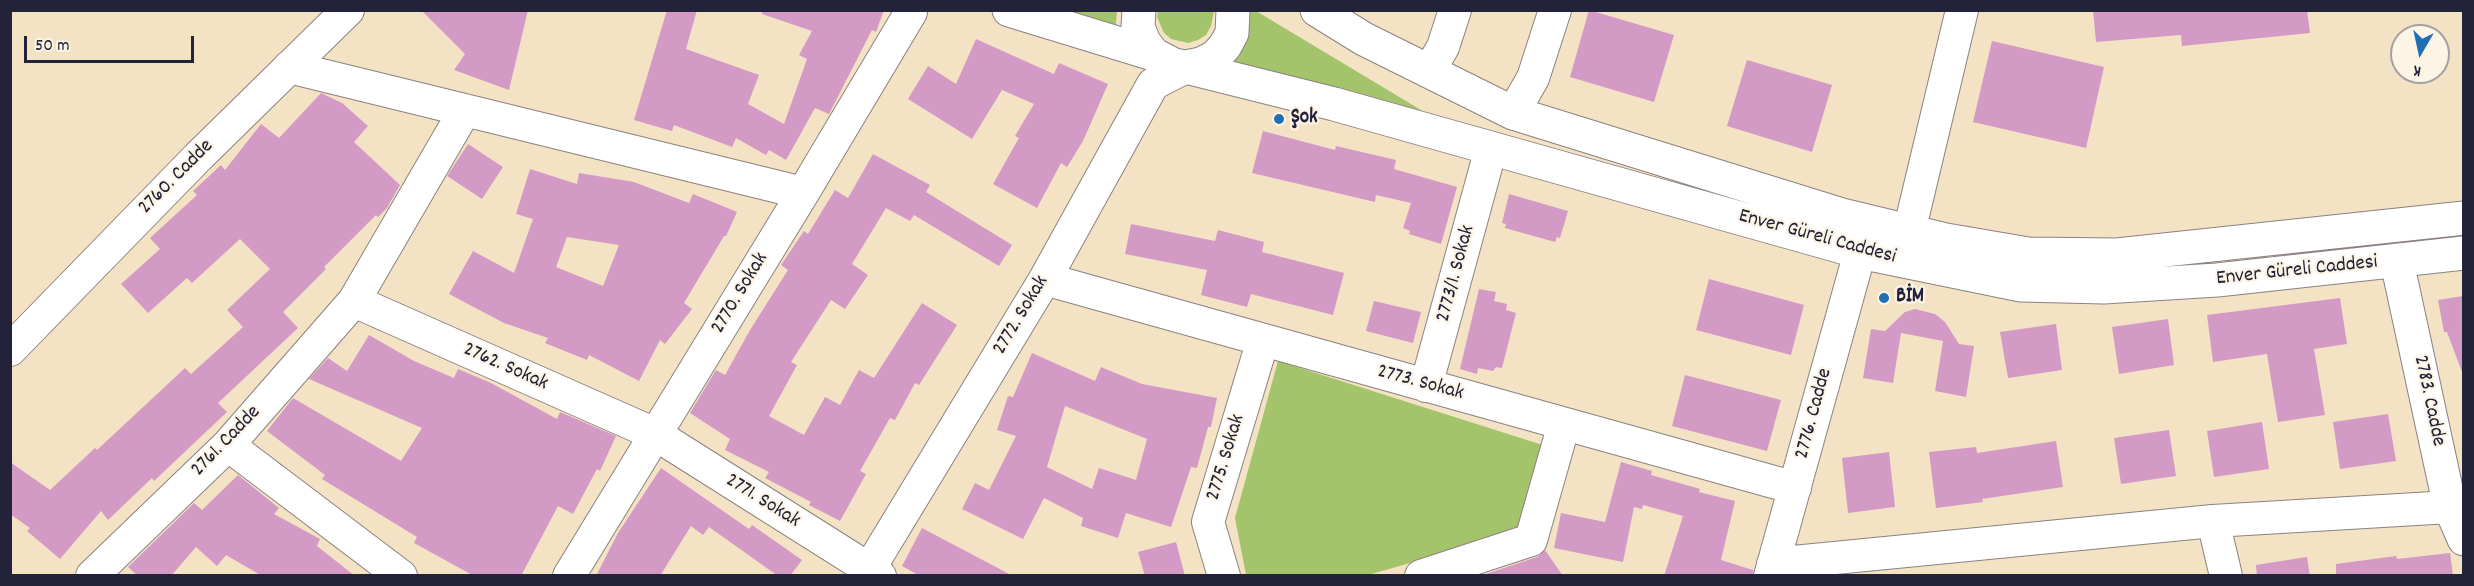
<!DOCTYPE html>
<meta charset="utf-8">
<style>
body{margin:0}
#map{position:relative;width:2474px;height:586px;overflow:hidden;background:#f4e2c5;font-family:Dekko,sans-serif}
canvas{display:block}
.frame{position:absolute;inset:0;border:12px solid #22223b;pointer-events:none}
.north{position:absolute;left:2390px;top:24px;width:60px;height:60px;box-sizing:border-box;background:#fcf5e5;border:2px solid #a5a1a1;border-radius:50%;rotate:189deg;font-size:16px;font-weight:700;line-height:24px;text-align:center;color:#22223b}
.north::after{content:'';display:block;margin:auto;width:21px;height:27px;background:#1f6fb2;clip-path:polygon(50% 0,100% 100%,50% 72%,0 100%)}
.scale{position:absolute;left:24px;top:36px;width:170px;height:27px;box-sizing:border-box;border:3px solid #22223b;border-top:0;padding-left:8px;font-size:18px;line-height:21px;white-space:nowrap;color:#22223b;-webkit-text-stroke:4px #fcf5e5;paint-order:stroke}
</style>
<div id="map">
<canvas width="2474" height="586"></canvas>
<div class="frame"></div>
<div class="north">K</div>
<div class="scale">50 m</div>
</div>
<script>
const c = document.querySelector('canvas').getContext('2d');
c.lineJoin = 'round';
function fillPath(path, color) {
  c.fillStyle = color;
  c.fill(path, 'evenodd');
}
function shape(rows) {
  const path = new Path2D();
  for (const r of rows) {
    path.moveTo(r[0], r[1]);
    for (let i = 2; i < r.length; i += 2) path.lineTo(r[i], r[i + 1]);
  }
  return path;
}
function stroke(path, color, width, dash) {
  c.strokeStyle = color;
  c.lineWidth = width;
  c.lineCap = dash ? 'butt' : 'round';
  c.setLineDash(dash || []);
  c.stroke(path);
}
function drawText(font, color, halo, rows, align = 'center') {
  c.font = font + ' Dekko,sans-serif';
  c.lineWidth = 4.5;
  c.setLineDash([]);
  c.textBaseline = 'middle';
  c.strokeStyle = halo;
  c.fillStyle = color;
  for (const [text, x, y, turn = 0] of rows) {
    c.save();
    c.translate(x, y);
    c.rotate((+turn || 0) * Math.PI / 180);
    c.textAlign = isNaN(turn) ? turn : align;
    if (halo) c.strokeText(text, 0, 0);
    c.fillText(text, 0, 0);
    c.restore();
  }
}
const green = shape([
 [1032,11,1117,11,1115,36],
 [1214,11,1211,26,1206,35,1198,40,1188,43,1171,39,1164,33,1157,17,1158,11],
 [1248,11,1256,11,1461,134,1226,63],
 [1278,361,1549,447,1526,530,1368,575,1246,575,1235,518]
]);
const building = shape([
 [421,10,528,10,509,90,454,70,465,54],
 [667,10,697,10,686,49,759,75,748,104,784,124,807,59,799,55,812,31,762,14,762,10,884,10,876,32,872,30,829,114,815,108,786,160,769,150,766,155,736,138,732,147,674,125,672,131,634,120],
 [1589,10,1674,35,1654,102,1570,77],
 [2093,10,2307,10,2310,33,2182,46,2181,35,2096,42],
 [976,39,1054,74,1059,63,1108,84,1083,141,1067,167,1061,163,1037,208,993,184,1019,138,1015,136,1034,104,1002,90,972,139,908,99,928,66,956,84],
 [1992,41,2104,67,2086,148,1973,122],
 [1747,60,1832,85,1812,152,1727,126],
 [321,93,342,103,368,126,354,142,400,185,387,208,378,217,376,215,324,267,326,269,283,312,298,328,218,403,227,412,154,481,152,478,108,520,101,511,60,559,27,531,30,528,10,514,10,462,50,490,95,448,97,450,185,368,191,374,243,327,227,310,270,269,240,239,192,283,187,278,148,313,121,284,160,249,150,238,197,195,193,191,221,165,225,170,261,124,279,138],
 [1263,131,1335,150,1336,146,1396,160,1394,169,1457,187,1441,244,1409,234,1410,231,1403,228,1411,203,1376,195,1375,202,1252,173],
 [468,144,503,167,482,199,447,176],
 [873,154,930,185,926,192,1012,245,999,266,914,215,910,221,886,208,852,264,868,275,845,309,831,300,791,362,797,365,769,416,804,435,825,397,840,405,859,370,874,378,922,303,957,325,919,385,915,383,895,420,890,418,860,471,866,474,840,521,809,505,811,502,765,478,769,472,725,450,730,439,690,413,716,370,725,375,750,330,788,270,781,265,804,231,808,234,835,190,848,198],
 [530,169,577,184,579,173,634,182,689,203,693,194,737,212,726,236,724,236,684,303,692,309,665,344,660,340,639,381,589,355,587,360,545,343,548,338,504,323,449,294,473,251,514,273,533,219,516,214],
 [567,237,619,245,603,286,556,267],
 [1509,194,1568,211,1560,238,1557,237,1555,242,1505,228,1506,224,1502,223],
 [1131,224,1215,241,1218,230,1264,242,1262,252,1344,273,1333,315,1251,294,1247,307,1201,295,1207,270,1125,254],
 [1709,279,1804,305,1791,355,1696,330],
 [1479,289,1496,292,1494,301,1507,304,1506,310,1516,313,1502,368,1496,367,1493,371,1478,368,1477,374,1460,369],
 [2463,296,2463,371,2462,372,2447,332,2444,332,2438,300],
 [2340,298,2347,344,2314,349,2325,415,2278,422,2267,354,2213,362,2207,315],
 [1374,301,1421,312,1413,343,1366,331],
 [1915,309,1935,314,1945,322,1959,344,1974,346,1966,397,1935,391,1943,341,1901,333,1893,383,1863,378,1871,329,1885,331,1905,312],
 [2168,319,2174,365,2119,374,2112,327],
 [2056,324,2062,370,2008,378,2000,332],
 [369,335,414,361,454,378,458,369,491,383,557,419,560,412,616,436,600,471,597,469,573,514,558,506,521,576,474,576,414,543,417,537,322,479,325,475,267,431,293,398,401,461,422,428,309,379,328,358,347,371],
 [1032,353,1095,381,1101,367,1142,384,1217,398,1211,427,1208,427,1197,468,1191,467,1171,527,1126,513,1118,538,1081,526,1083,518,1044,498,1023,539,962,509,975,483,989,490,1016,436,997,430,1008,396,1013,397],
 [1065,406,1147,439,1136,480,1099,468,1092,489,1047,467],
 [1685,375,1781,400,1767,451,1672,426],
 [2388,414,2396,461,2340,469,2333,422],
 [2262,422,2269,469,2214,477,2207,431],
 [2169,430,2176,476,2121,484,2114,438],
 [2056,441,2063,487,1982,499,1983,502,1936,508,1929,452,1976,447,1977,453],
 [1889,452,1895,507,1848,513,1842,458],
 [1621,462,1652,471,1651,475,1700,489,1699,492,1735,501,1721,560,1753,570,1753,576,1664,576,1683,516,1643,505,1642,509,1634,507,1623,562,1554,548,1561,513,1605,522],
 [661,468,749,529,752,525,802,560,790,576,778,576,709,527,703,535,691,526,660,576,596,576,618,533],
 [238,475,279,508,274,514,320,539,317,546,355,576,262,576,226,555,217,566,196,547,171,576,138,576,128,567,194,503,202,510],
 [922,528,1013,576,920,576,902,566],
 [1176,542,1185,576,1145,576,1138,552],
 [1545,550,1563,576,1480,576,1537,557],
 [2450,553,2453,576,2336,576,2336,564,2396,556,2397,559],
 [2307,557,2310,576,2257,576,2256,565]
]);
const minor = shape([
 [289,67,803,193],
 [1429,71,1443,47,1455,10],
 [1513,113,1533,78,1555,10],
 [1909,232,1962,10],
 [1045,279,1795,488],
 [354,301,655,434,880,576],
 [10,350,198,157,348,10],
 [1426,386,1487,163],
 [228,445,401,576],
 [2213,521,2226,576],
 [1773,564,2213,521,2450,507],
 [92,576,228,445,354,301,465,110],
 [569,576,803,193,911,12],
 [865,576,1045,279,1153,84,1186,67],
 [1224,576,1208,522,1263,340],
 [1421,576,1531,540,1564,424],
 [1770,576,1860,252]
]);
const major = shape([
 [1009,10,1153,54],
 [1139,10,1138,27,1144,42,1153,54,1174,65,1186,67,1201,64,1215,57,1225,46,1232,33,1233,10],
 [1317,10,1364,39,1513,113,1842,215,1946,240,2028,254,2117,255,2464,218],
 [1186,67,1334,104,1860,252,2021,285,2104,287,2217,280,2464,253],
 [2397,262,2450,507,2464,539]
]);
const markers = [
 [1279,119,6,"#1f6fb2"],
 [1884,298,6,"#1f6fb2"]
];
const poiNames = [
 ["Şok",1291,119],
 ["BİM",1896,298]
];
const streetNames = [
 ["2760. Cadde",177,178,-45],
 ["Enver Güreli Caddesi",1817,238,15],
 ["Enver Güreli Caddesi",2297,272,-6],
 ["2773/1. Sokak",1457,274,-75],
 ["2770. Sokak",741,294,-59],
 ["2772. Sokak",1022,316,-59],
 ["2762. Sokak",505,368,24],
 ["2773. Sokak",1420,384,15],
 ["2783. Cadde",2428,401,78],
 ["2776. Cadde",1815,414,-75],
 ["2761. Cadde",227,442,-46],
 ["2775. Sokak",1227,458,-73],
 ["2771. Sokak",762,502,32]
];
fillPath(green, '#a4c46c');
fillPath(building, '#d49ac6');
stroke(minor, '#8b8280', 34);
stroke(major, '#8b8280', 35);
stroke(minor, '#fff', 32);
stroke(major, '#fff', 33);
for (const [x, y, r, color] of markers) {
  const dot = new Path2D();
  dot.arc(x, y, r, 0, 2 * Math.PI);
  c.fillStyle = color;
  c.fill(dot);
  stroke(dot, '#fcf5e5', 2);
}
drawText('bold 21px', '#22223b', '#fcf5e5', poiNames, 'left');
drawText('21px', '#22223b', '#fcf5e5', streetNames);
</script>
